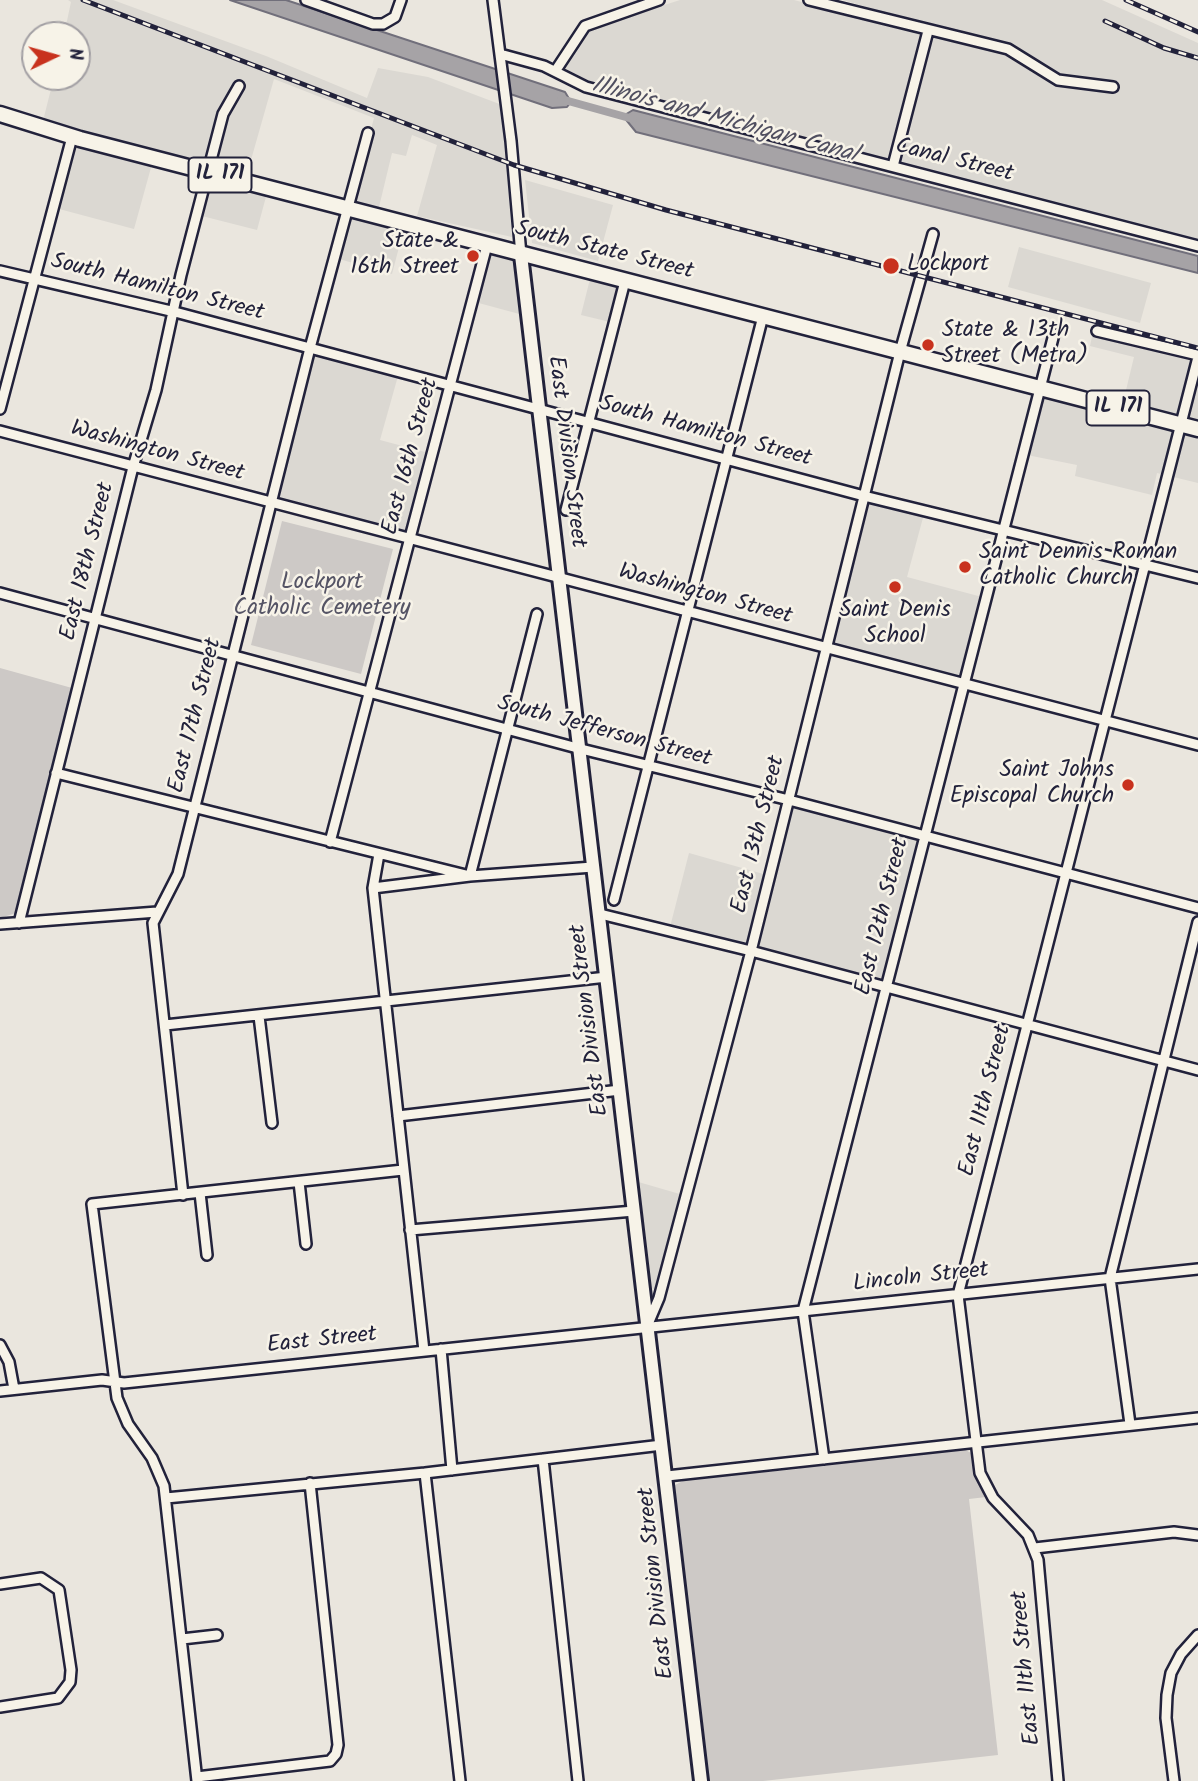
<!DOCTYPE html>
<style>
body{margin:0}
#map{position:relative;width:1198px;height:1781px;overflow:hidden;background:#eae6de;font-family:Kalam,sans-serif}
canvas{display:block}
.north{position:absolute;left:21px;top:21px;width:70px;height:70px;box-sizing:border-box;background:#f7f3e8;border:2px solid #a29fa3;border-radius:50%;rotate:85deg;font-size:19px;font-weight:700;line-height:28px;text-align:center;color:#22223b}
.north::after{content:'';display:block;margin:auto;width:24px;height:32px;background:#c8321e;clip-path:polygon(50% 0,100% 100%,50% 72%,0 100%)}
</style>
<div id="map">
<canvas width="1198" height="1781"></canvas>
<div class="north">N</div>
</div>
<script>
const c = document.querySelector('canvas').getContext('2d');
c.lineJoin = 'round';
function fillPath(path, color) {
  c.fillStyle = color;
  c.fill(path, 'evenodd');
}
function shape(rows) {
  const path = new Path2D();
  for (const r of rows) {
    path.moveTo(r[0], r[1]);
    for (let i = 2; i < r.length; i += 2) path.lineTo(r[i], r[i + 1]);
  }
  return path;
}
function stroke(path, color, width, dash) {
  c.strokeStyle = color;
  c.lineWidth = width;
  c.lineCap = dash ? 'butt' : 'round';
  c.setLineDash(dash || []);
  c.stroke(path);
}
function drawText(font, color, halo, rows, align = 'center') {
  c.font = font + ' Kalam,sans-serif';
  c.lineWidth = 5;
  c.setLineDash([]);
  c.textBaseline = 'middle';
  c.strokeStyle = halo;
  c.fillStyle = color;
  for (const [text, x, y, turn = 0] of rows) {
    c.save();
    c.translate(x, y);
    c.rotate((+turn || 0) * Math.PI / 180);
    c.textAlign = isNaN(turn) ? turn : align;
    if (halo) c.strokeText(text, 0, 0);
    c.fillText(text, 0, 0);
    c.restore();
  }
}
const built = shape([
 [68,0,113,0,266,56,367,98,378,68,428,77,502,105,512,237,417,216,437,145,412,135,406,156,392,153,379,207,352,201,374,118,274,79,247,174,43,121,54,77,77,77,77,35,64,35,71,2],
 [680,0,794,0,923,34,889,160,607,89,560,71,587,30],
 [843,0,1102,0,1198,43,1198,240,900,163,934,27],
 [65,140,152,164,134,229,48,206],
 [212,179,267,193,257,230,202,216],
 [525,180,613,205,598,261,532,243],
 [352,215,403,232,392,274,339,259],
 [1019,247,1151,283,1140,323,1008,287],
 [486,254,518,262,523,315,475,302],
 [590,279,619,287,610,322,581,315],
 [1094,327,1198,358,1198,483,1157,473,1152,495,1075,476,1077,465,1027,455,1042,396,1120,415,1134,357,1090,346],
 [315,353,398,376,380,440,425,452,405,532,277,499],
 [868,499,924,514,907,577,982,597,961,677,831,644],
 [792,805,919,839,882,980,670,927,689,853,774,877],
 [635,1181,690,1197,665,1292,647,1287]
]);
const green = shape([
 [282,521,393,549,361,674,251,645],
 [0,668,72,688,20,900,16,913,0,918],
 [962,1448,971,1453,978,1481,986,1497,969,1499,998,1755,763,1781,706,1781,673,1493,675,1485,687,1479,799,1469,801,1466]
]);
const water = shape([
 [230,0,286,0,565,92,571,102,567,107,552,108,230,0],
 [633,110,1198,256,1198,273,636,132,623,116,633,110]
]);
const canal = shape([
 [561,99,633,119]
]);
const street = shape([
 [306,0,373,24,383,24,395,17,401,0],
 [493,0,511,141,521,255],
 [809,0,1008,49,1058,80,1113,87],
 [500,54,544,66,586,87,1198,246],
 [556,70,585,26,659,0],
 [893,166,928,31],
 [0,271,175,312,864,496,1198,578],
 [1097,331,1198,355],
 [0,409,72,137],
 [0,431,1198,745],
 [566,510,625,281],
 [0,593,581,749,789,800,1198,908],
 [56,773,470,876,537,614],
 [330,842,487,245],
 [379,854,373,888,424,1351],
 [373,888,470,876,593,867],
 [614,900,763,316],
 [600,914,751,951,1198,1070],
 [19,923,133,467,156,390,181,275,223,114,239,86],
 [0,924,157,912],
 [259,1016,272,1123],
 [165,1025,607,977],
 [398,1116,620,1090],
 [299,1182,306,1244],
 [200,1193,207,1255],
 [183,1195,153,923,178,874,310,348,368,133],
 [410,1230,634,1211],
 [648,1324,659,1298,751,951,900,352,933,234],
 [0,1345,9,1362,14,1389],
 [441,1349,452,1470],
 [0,1391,102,1380,124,1383,1198,1269],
 [1130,1424,1110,1278,1198,922],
 [543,1459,578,1781],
 [824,1459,803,1311,1054,334],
 [425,1473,460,1781],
 [667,1476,1198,1418],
 [166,1498,425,1473,662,1445],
 [1035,1548,1174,1532,1198,1535],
 [0,1584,41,1578,59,1590,71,1670,70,1682,58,1698,0,1707],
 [182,1639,217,1635],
 [197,1777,330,1761,336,1754,338,1745,310,1483],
 [197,1781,164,1486,152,1458,128,1424,117,1398,92,1204,403,1170],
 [1058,1781,1038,1560,1028,1535,993,1498,980,1473,958,1295,1198,357],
 [1174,1781,1166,1718,1167,1695,1171,1673,1181,1654,1198,1635]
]);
const secondary = shape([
 [521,255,701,1781]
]);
const primary = shape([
 [0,114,80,139,1198,429]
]);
const rail = shape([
 [83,0,514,165,666,210,1198,348],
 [1126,0,1198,32],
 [1105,21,1164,48,1198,58]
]);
const markers = [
 [473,256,7,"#c8321e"],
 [891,266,9,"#c8321e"],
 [928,345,7,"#c8321e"],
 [965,567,7,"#c8321e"],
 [895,587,7,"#c8321e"],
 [1128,785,7,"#c8321e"]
];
const shields = [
 [220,175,63],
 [1118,408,63]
];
const shieldNames = [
 ["IL 171",220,175],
 ["IL 171",1118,408]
];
const streetNames = [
 ["Canal Street",954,162,14],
 ["South State Street",604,252,14],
 ["South Hamilton Street",157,289,14],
 ["South Hamilton Street",705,433,15],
 ["East Division Street",565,452,83],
 ["Washington Street",157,453,15],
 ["East 16th Street",412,457,-75],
 ["East 18th Street",89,562,-76],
 ["Washington Street",705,596,15],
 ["East 17th Street",197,716,-76],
 ["South Jefferson Street",604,733,15],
 ["East 13th Street",760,835,-76],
 ["East 12th Street",884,917,-76],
 ["East Division Street",591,1020,-97],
 ["East 11th Street",987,1101,-76],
 ["Lincoln Street",921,1279,-6],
 ["East Street",322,1342,-6],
 ["East Division Street",658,1583,-96],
 ["East 11th Street",1028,1668,-95]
];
const poiNames = [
 ["State &",459,243,"right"],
 ["16th Street",459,269,"right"],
 ["Lockport",907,266],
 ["State & 13th",942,332],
 ["Street (Metra)",942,358],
 ["Saint Dennis Roman",979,554],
 ["Catholic Church",979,580],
 ["Saint Denis",895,612,"center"],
 ["School",895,638,"center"],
 ["Saint Johns",1114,772,"right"],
 ["Episcopal Church",1114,798,"right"]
];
const parkNames = [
 ["Lockport",322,584],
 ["Catholic Cemetery",322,610]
];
const waterNames = [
 ["Illinois and Michigan Canal",724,122,15]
];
fillPath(built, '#dbd8d2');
fillPath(green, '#cdc9c6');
fillPath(water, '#a6a3a6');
stroke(water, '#716f7b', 2);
stroke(canal, '#a6a3a6', 8);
stroke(street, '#22223b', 14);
stroke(secondary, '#22223b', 18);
stroke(primary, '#22223b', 19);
stroke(street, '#f7f3e8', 9);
stroke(secondary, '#f7f3e8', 12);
stroke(primary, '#f7f3e8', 14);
stroke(rail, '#22223b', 5);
stroke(rail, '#f7f3e8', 2.5, [8]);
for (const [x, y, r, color] of markers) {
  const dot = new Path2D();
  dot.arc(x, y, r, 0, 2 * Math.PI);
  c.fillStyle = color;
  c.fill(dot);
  stroke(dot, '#f7f3e8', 2.5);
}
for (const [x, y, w] of shields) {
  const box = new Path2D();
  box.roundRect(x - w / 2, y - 17.5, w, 35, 5);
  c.fillStyle = '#f7f3e8';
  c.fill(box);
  stroke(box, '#22223b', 2);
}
drawText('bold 21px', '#22223b', null, shieldNames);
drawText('23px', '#22223b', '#f7f3e8', streetNames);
drawText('23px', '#22223b', '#f7f3e8', poiNames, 'left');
drawText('23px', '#555465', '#f7f3e8', parkNames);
drawText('italic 24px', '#504f60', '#f7f3e8', waterNames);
</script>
